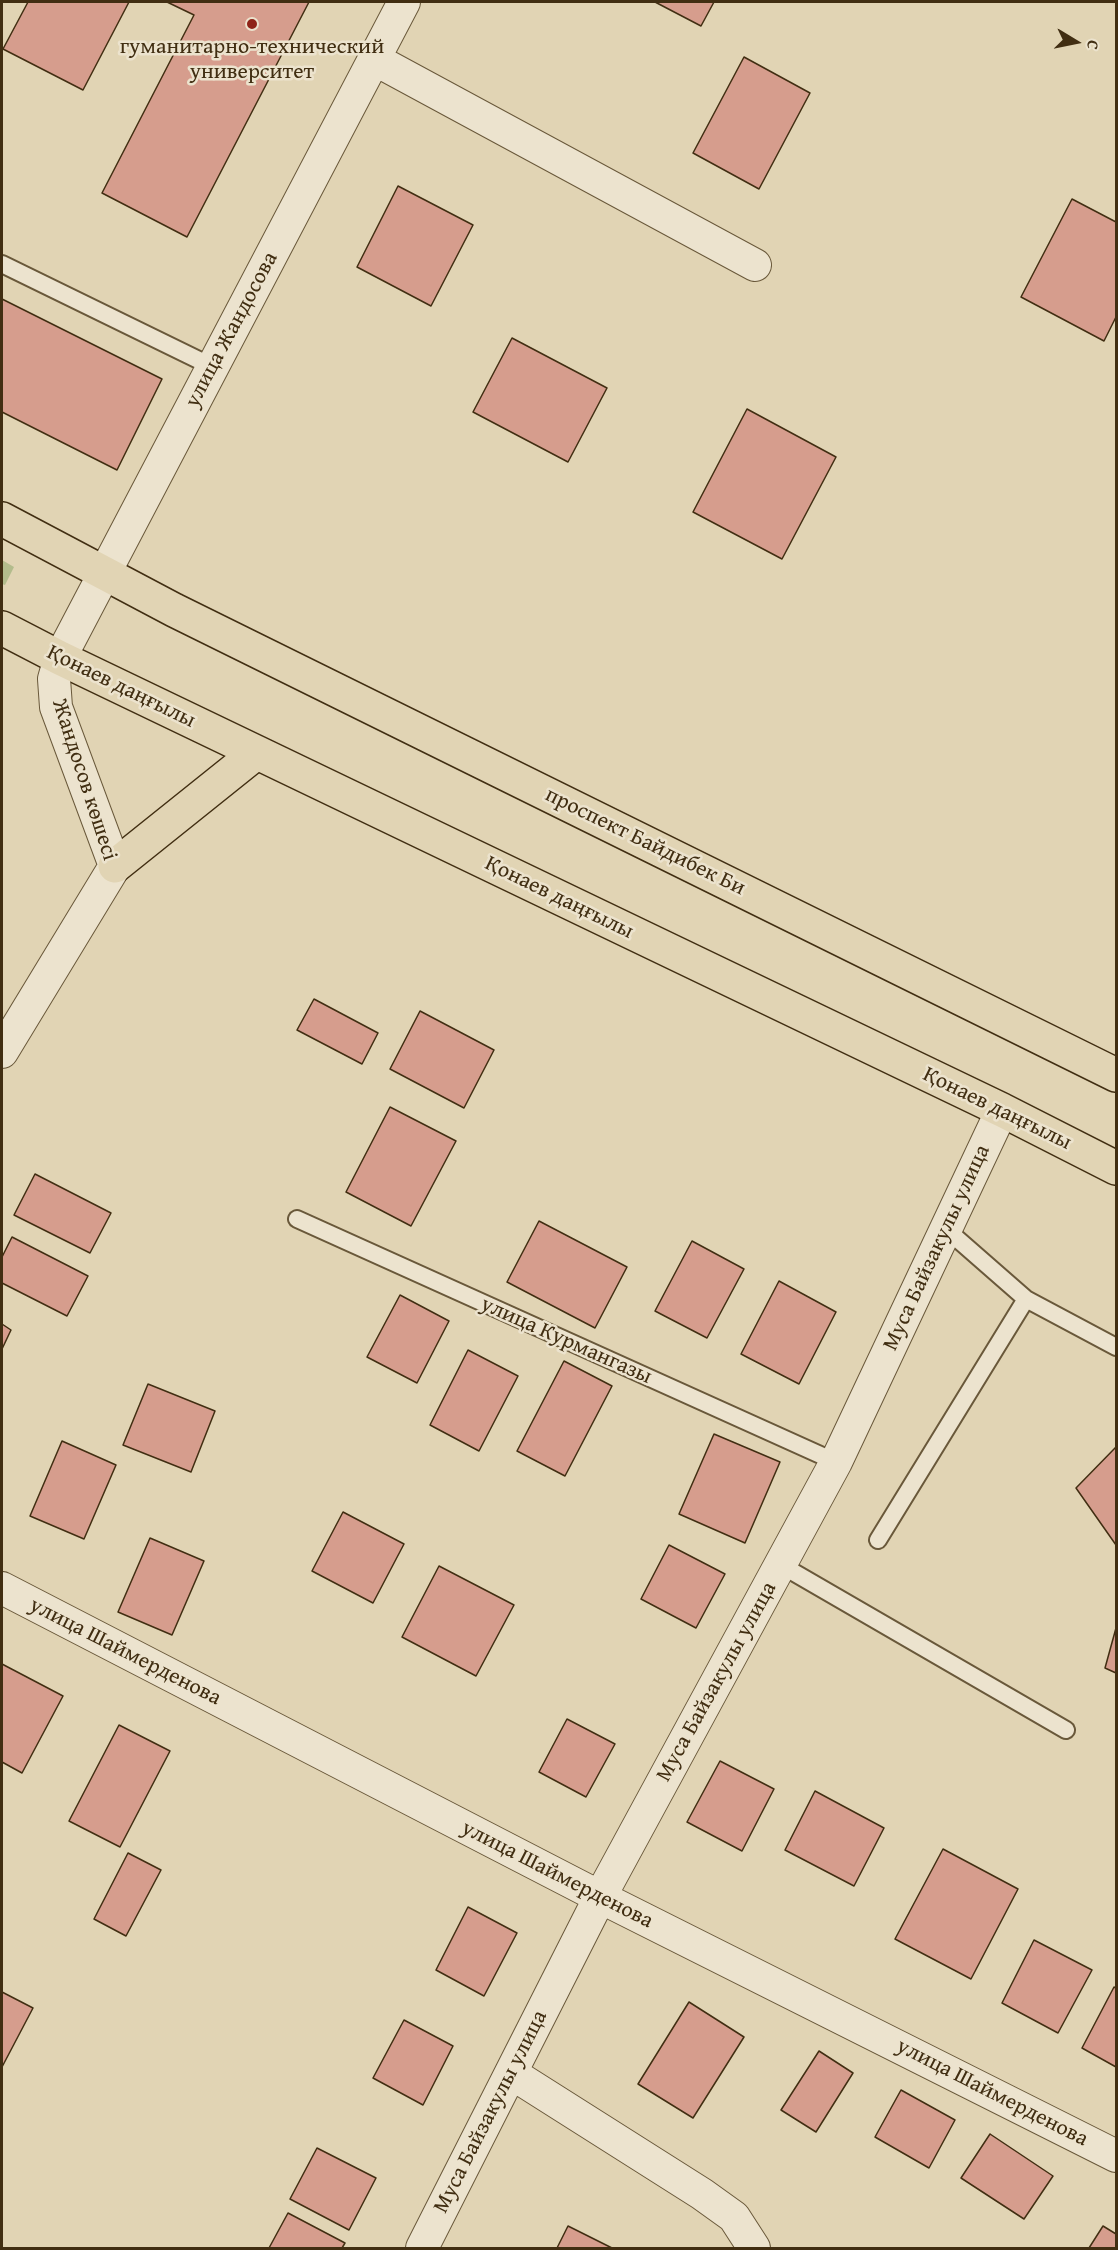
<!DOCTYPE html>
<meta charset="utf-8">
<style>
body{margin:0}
#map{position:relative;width:1118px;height:2250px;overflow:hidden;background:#e1d4b4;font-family:"Gentium Book Plus",serif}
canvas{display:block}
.frame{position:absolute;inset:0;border:3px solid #412e12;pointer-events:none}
.north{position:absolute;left:1046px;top:12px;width:60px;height:60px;-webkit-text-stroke:4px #ece3ce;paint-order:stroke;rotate:100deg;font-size:16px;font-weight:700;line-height:24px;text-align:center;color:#412e12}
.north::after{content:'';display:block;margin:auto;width:21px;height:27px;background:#412e12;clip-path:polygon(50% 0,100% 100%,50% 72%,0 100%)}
</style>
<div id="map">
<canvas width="1118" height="2250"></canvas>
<div class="frame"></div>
<div class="north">С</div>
</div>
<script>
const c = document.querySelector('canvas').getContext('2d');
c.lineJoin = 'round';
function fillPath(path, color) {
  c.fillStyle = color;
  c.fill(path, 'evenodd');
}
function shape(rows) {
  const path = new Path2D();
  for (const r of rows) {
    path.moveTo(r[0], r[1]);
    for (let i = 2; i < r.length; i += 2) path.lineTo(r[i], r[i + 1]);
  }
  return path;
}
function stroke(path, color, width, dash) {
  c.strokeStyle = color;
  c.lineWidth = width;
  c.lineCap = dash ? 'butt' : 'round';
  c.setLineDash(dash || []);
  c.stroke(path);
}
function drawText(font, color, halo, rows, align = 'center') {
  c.font = font + ' "Gentium Book Plus",serif';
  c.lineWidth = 5;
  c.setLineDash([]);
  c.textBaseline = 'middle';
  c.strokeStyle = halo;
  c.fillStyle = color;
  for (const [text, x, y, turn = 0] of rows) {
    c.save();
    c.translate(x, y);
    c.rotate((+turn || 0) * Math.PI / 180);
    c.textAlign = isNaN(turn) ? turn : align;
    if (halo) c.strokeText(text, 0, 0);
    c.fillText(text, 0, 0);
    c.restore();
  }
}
const green = shape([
 [2,560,14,567,5,585,2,584]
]);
const building = shape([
 [28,2,129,2,83,90,3,49,28,2],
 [167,2,309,2,187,237,102,193,194,15,167,2],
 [655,2,714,2,701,26,655,2],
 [744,57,810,93,759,189,693,153,744,57],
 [398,186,473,225,431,306,357,267,398,186],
 [1072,199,1116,222,1116,317,1104,341,1021,297,1072,199],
 [2,299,162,379,117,470,2,412,2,299],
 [512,338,607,388,568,462,473,412,512,338],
 [747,409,836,457,782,559,693,512,747,409],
 [314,999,378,1033,362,1064,297,1030,314,999],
 [420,1011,494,1050,464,1108,390,1069,420,1011],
 [390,1107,456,1141,411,1226,346,1192,390,1107],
 [35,1174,111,1213,90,1253,14,1215,35,1174],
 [539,1221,627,1267,595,1328,507,1282,539,1221],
 [12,1237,88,1276,67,1316,2,1283,2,1257,12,1237],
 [692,1241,744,1269,707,1338,655,1311,692,1241],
 [779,1281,836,1312,799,1384,741,1354,779,1281],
 [400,1295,449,1321,417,1383,367,1357,400,1295],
 [2,1324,11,1330,2,1349,2,1324],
 [468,1350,518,1376,479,1451,430,1425,468,1350],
 [564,1361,612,1386,565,1476,517,1451,564,1361],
 [148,1384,215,1411,191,1472,123,1445,148,1384],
 [714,1434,780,1462,745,1543,679,1514,714,1434],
 [62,1441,116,1465,84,1539,30,1516,62,1441],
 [1116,1447,1116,1545,1076,1488,1116,1447],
 [343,1512,404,1544,373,1603,312,1571,343,1512],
 [150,1538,204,1561,172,1635,118,1612,150,1538],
 [669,1545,725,1574,696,1628,641,1599,669,1545],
 [439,1566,514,1605,476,1676,402,1637,439,1566],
 [1116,1628,1116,1673,1105,1668,1116,1628],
 [2,1664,63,1696,22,1773,2,1762,2,1664],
 [567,1719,615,1744,586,1797,539,1772,567,1719],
 [119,1725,170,1751,120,1847,69,1821,119,1725],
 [720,1761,774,1789,742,1851,687,1822,720,1761],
 [815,1791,884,1828,854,1886,785,1850,815,1791],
 [943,1849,1018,1889,971,1979,895,1939,943,1849],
 [128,1853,161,1870,126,1936,94,1919,128,1853],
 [468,1907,517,1933,484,1996,436,1970,468,1907],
 [1034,1940,1092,1970,1058,2033,1002,2003,1034,1940],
 [1114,1987,1116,1988,1116,2067,1082,2048,1114,1987],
 [2,1992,33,2008,2,2067,2,1992],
 [689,2002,744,2037,693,2118,638,2084,689,2002],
 [404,2020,453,2046,423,2105,373,2078,404,2020],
 [819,2051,853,2073,816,2132,781,2110,819,2051],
 [901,2090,955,2120,929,2168,875,2137,901,2090],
 [990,2134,1053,2176,1024,2219,961,2178,990,2134],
 [317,2148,376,2178,349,2230,290,2199,317,2148],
 [288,2213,345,2243,342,2248,269,2248,288,2213],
 [568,2226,612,2248,557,2248,568,2226],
 [1103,2226,1116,2234,1116,2248,1089,2248,1103,2226]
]);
const lane = shape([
 [2,264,213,367],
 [297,1219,836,1462],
 [946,1229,1026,1299,1116,1347],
 [878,1540,1026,1299],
 [781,1565,1066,1730]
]);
const street = shape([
 [374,59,755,265],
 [2,1052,115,866,56,707,54,679,60,658,404,2],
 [2,1588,600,1897,1116,2156],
 [511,2073,702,2194,734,2217,754,2248],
 [422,2248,600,1897,836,1462,1002,1110]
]);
const primary = shape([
 [2,519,174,610,1116,1075],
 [2,628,60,658,1002,1110,1116,1168],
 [115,866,256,753]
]);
const markers = [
 [252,24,6,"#8f2418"]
];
const poiNames = [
 ["гуманитарно-технический",252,47],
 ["университет",252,72]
];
const streetNames = [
 ["улица Жандосова",232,330,-62],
 ["Қонаев даңғылы",121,687,26],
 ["Жандосов көшесі",84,780,72],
 ["проспект Байдибек Би",645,842,26],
 ["Қонаев даңғылы",559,898,26],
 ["Қонаев даңғылы",997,1109,26],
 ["Муса Байзакулы улица",937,1248,-65],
 ["улица Курмангазы",566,1341,24],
 ["улица Шаймерденова",125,1652,27],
 ["Муса Байзакулы улица",717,1682,-61],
 ["улица Шаймерденова",557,1875,27],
 ["улица Шаймерденова",992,2093,27],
 ["Муса Байзакулы улица",491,2112,-63]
];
fillPath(green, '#b3bc8c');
fillPath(building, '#d69d8d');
stroke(building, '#412e12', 1.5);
stroke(lane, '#69583a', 20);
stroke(street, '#69583a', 34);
stroke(primary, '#412e12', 36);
stroke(lane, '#ece3ce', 16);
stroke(street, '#ece3ce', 32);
stroke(primary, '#e1d4b4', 33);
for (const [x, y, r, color] of markers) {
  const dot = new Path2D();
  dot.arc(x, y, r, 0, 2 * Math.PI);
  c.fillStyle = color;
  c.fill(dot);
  stroke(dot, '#ece3ce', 2);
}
drawText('22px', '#412e12', '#ece3ce', poiNames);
drawText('22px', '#412e12', '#ece3ce', streetNames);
</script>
